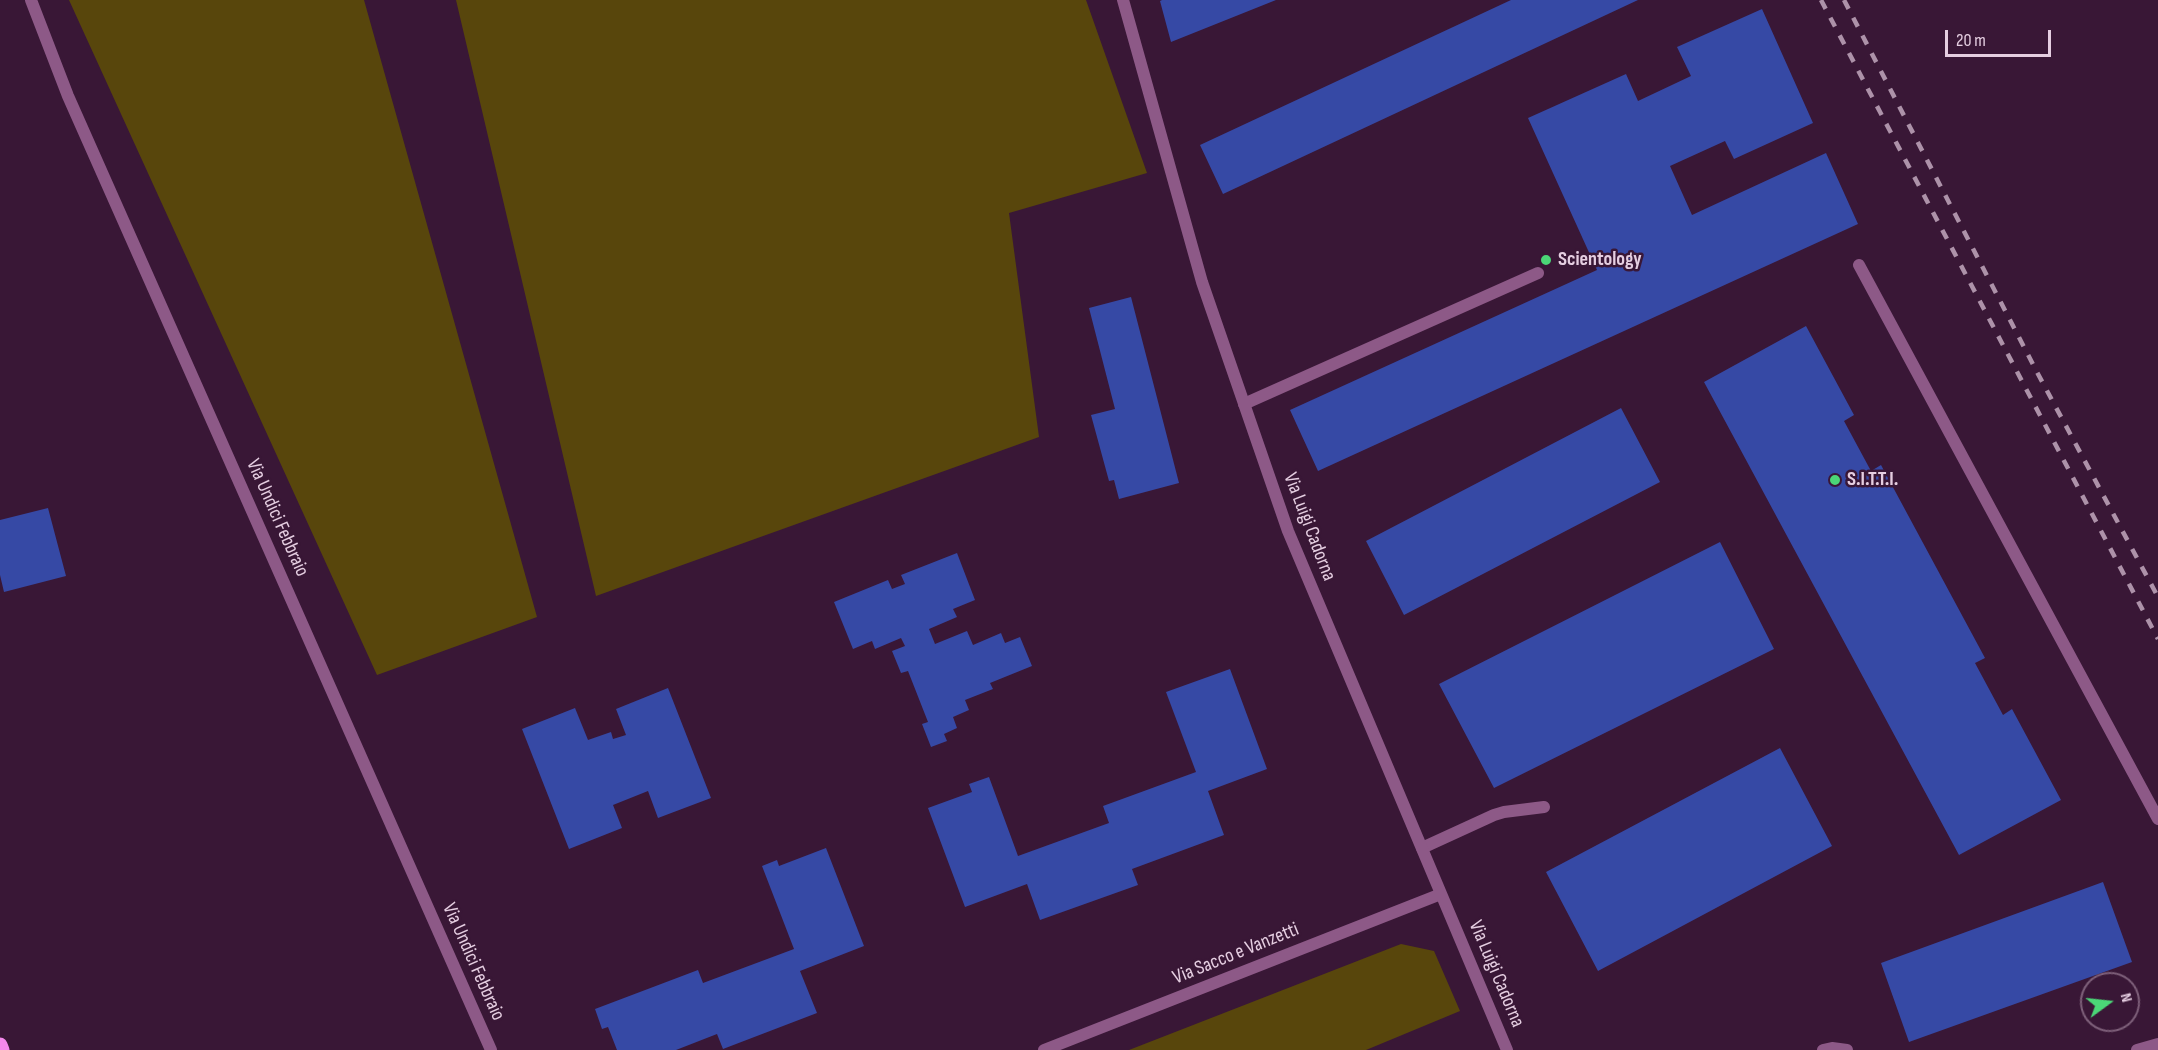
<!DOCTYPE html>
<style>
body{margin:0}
#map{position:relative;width:2158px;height:1050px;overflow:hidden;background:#391736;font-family:"Sofia Sans Condensed",sans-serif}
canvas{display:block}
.north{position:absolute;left:2080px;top:972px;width:60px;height:60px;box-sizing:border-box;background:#391736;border:2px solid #7e607a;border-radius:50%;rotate:75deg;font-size:16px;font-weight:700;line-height:24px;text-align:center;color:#e5cee1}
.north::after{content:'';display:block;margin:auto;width:21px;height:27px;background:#4bd677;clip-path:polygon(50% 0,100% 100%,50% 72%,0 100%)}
.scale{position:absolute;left:1945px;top:30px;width:106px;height:27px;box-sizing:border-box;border:3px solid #e5cee1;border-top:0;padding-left:8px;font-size:18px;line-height:21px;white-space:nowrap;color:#e5cee1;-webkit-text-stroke:4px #391736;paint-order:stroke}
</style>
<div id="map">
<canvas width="2158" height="1050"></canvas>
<div class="north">N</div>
<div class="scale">20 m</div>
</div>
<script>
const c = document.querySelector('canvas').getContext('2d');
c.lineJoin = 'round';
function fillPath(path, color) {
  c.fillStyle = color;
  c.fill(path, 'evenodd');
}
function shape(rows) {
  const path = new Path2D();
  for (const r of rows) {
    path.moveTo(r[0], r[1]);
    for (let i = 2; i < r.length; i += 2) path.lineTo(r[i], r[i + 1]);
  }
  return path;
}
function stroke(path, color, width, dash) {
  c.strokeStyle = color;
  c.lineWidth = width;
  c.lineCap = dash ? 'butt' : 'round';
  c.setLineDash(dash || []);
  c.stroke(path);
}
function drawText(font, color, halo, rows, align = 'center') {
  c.font = font + ' "Sofia Sans Condensed",sans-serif';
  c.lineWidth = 5;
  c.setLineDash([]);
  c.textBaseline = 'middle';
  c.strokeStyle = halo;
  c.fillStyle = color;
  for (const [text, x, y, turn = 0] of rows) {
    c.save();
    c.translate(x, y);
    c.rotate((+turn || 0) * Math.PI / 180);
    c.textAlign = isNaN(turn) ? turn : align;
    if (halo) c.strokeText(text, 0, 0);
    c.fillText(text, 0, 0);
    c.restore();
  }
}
const green = shape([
 [69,0,364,0,537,617,377,675],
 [456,0,1086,0,1147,173,1009,213,1039,437,596,596],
 [1401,944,1434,951,1460,1011,1366,1050,1129,1050]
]);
const building = shape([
 [1162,0,1276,0,1171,42,1160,1],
 [1511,0,1638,0,1223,194,1200,145],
 [1762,9,1813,123,1734,159,1725,141,1670,166,1692,215,1826,153,1858,224,1318,471,1290,410,1597,270,1528,118,1626,74,1638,101,1691,76,1677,47],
 [1131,297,1179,483,1119,499,1114,480,1109,481,1091,415,1115,409,1089,308],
 [1806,326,1854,415,1844,421,1871,471,1881,465,1985,658,1975,663,2003,715,2012,709,2061,800,1959,855,1704,382],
 [1621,408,1660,482,1404,615,1366,541],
 [48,508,66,576,4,592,0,575,0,520],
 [1720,542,1774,649,1494,788,1439,684],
 [957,553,975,600,953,609,957,617,929,629,935,644,967,631,973,645,1001,633,1005,643,1020,637,1032,666,990,683,993,689,965,700,969,710,953,717,957,728,944,734,947,741,931,747,922,724,928,722,908,671,901,673,892,651,905,646,901,638,875,649,872,641,853,649,834,602,888,580,892,589,905,584,901,575],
 [1230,669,1267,769,1208,791,1224,835,1132,869,1138,885,1040,920,1027,884,965,907,928,808,972,792,969,784,989,777,1018,856,1109,823,1103,806,1196,772,1166,692],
 [668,688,711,798,658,818,648,791,613,805,622,828,569,849,522,729,575,708,588,740,611,732,613,739,626,735,616,709],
 [1780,748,1832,846,1598,971,1546,872],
 [826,848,864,946,800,971,817,1013,723,1049,717,1034,676,1050,617,1050,608,1027,602,1029,595,1009,698,970,703,983,794,949,762,866,777,860,779,866],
 [2103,882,2132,962,1909,1042,1881,963]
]);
const service = shape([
 [1859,265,2158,819],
 [1244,404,1538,273],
 [1422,848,1494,815,1504,812,1544,807],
 [1823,1050,1832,1048,1847,1050],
 [2137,1050,2158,1044]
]);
const minor = shape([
 [31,0,68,96,491,1050],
 [1123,0,1202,282,1288,531,1507,1050],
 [1044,1050,1441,894]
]);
const primary = shape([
 [0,1045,2,1050]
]);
const rail = shape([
 [1821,0,2158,639],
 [1844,0,2038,374,2158,597]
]);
const markers = [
 [1546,260,6,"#4bd677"],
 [1835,480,6,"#4bd677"]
];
const poiNames = [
 ["Scientology",1558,260],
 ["S.I.T.T.I.",1847,480]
];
const streetNames = [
 ["Via Undici Febbraio",277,518,66],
 ["Via Luigi Cadorna",1309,527,69],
 ["Via Sacco e Vanzetti",1236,954,-22],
 ["Via Undici Febbraio",473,962,66],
 ["Via Luigi Cadorna",1496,974,67]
];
fillPath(green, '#58460c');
fillPath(building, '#3649a5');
stroke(service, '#8d5987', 12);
stroke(minor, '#8d5987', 12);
stroke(primary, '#f488eb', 15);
stroke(rail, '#ad92a9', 4.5, [10, 10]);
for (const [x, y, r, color] of markers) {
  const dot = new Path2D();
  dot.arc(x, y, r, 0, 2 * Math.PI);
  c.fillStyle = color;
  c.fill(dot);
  stroke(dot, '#391736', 2);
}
drawText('bold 20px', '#e5cee1', '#391736', poiNames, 'left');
drawText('20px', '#e5cee1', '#391736', streetNames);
</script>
